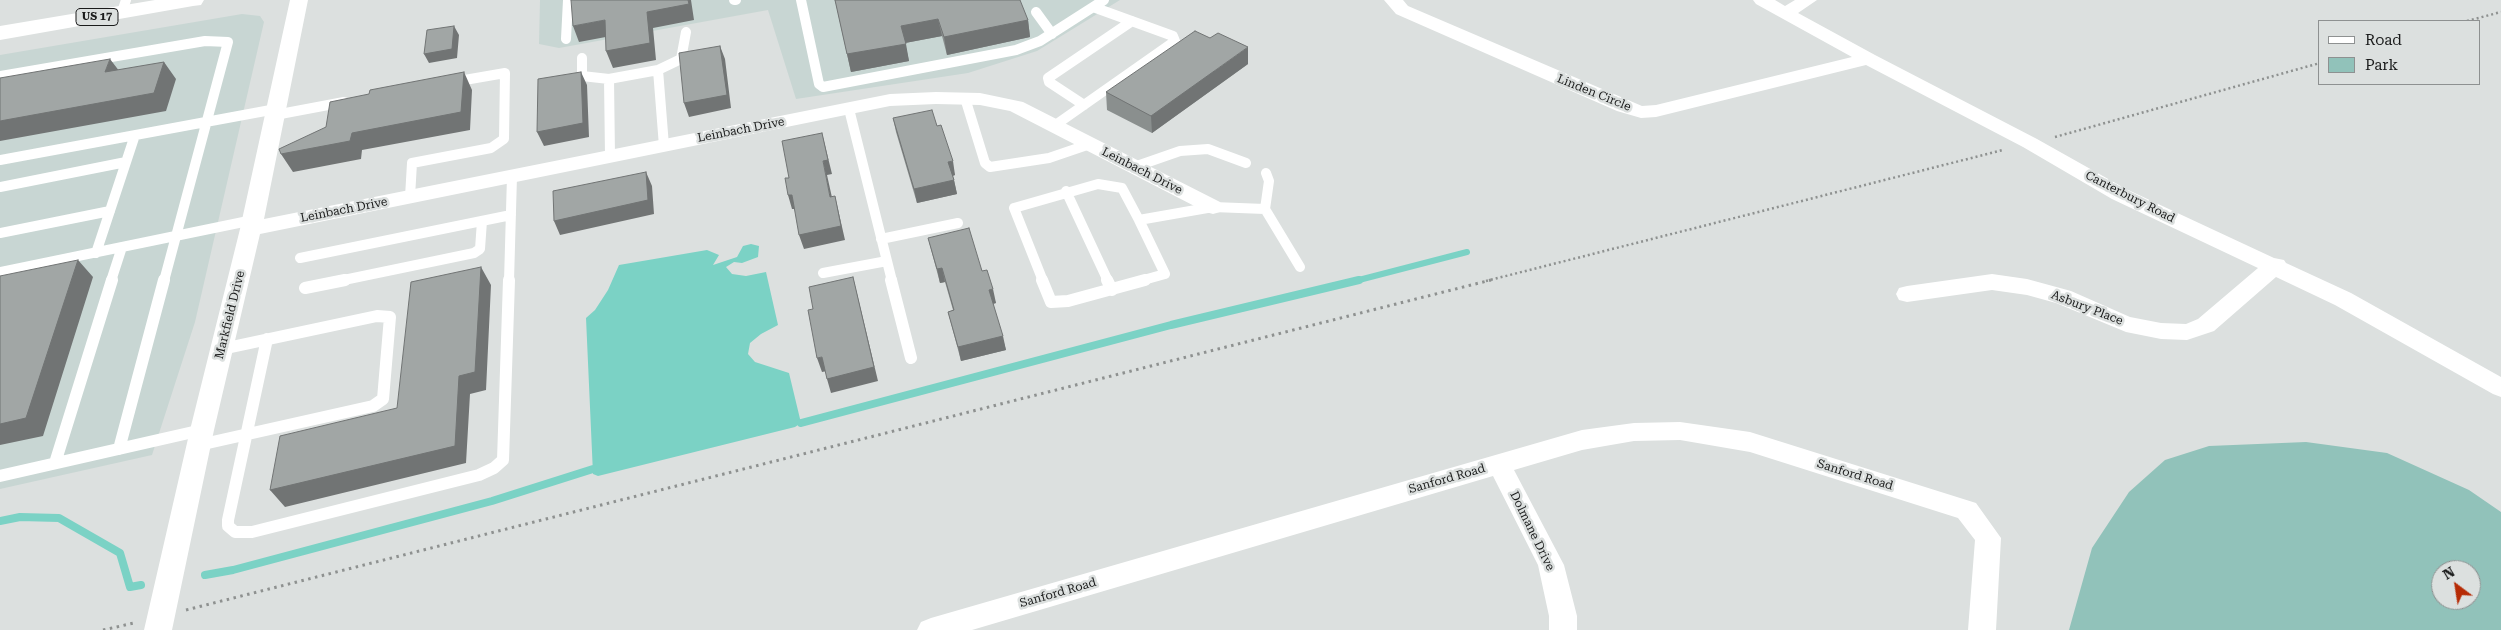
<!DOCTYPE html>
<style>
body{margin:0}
#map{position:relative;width:2501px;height:630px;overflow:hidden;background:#dce0df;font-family:"Roboto Serif",serif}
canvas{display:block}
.legend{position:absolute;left:2318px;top:20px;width:162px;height:65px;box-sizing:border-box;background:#dce0df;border:1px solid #8e9191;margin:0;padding:6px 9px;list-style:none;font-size:15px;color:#1a1b1b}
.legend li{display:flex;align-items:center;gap:10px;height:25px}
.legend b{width:25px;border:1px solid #8e9191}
.north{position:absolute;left:2431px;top:560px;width:50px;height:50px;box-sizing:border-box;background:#dce0df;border:1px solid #8e9191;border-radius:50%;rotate:329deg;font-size:14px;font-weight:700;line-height:20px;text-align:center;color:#1a1b1b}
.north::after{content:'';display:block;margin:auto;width:18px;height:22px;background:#b62b05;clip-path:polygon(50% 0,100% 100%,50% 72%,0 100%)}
</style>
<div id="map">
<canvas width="2501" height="630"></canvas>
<ul class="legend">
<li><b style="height:6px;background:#fff"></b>Road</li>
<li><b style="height:14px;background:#91c2ba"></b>Park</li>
</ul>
<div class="north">N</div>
</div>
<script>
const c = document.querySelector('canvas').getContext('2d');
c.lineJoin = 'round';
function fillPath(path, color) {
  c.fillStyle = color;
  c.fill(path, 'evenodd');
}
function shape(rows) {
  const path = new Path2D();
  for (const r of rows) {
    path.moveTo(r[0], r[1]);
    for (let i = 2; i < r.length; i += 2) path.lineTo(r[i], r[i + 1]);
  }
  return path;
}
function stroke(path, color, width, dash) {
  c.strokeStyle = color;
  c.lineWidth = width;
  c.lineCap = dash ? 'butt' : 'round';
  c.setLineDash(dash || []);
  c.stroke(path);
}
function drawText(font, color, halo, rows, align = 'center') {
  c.font = font + ' "Roboto Serif",serif';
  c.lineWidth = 5;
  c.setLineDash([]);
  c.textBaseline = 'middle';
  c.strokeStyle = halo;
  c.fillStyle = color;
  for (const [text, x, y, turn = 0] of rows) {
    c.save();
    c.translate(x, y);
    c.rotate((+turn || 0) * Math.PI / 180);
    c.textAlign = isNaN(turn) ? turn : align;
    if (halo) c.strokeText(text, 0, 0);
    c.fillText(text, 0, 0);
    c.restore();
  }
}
const built = shape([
 [540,0,1120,0,1037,51,968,73,796,99,768,10,559,48,539,44],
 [242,14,260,16,264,22,195,322,152,455,0,489,0,55]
]);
const green = shape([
 [2306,442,2387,453,2469,490,2501,512,2501,630,2069,630,2092,548,2129,492,2165,460,2209,446],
 [2441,570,2471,570,2471,600,2441,600]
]);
const water = shape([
 [751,244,759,246,758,257,742,263,734,262,726,267,732,274,746,276,766,272,778,325,761,334,750,343,748,354,755,362,789,373,801,423,795,427,598,476,593,474,586,318,595,310,608,290,619,265,707,250,719,255,713,265,737,257,743,246]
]);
const streamFar1 = shape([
 [1355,281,1467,252]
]);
const stream = shape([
 [801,423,1171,325,1359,280],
 [0,521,20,517,59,518,120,553,130,587,141,585],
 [205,575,233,570,492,501,593,469]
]);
const pathFar1 = shape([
 [2467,21,2501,12],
 [2055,137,2320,63],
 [1486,281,2003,150]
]);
const path = shape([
 [186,610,1491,280],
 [103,630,134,623]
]);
const laneFar1 = shape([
 [734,0,736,0],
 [801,0,819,84,823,87,1016,50,1040,41,1104,0],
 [122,12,126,0],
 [1036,12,1052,34],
 [566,39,568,0],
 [582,58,582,76,609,79],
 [658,70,681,59,686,32],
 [0,76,205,41,228,42,164,281],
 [965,98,985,163,990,167,1049,158,1090,144],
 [1084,105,1049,82,1048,78,1132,21],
 [849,109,892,281],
 [275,115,344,102],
 [1054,126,1175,41,1173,36,1093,7],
 [610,156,609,79,658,70,664,146],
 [0,160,276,109],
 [1134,167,1180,151,1208,149,1246,163],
 [0,187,126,162],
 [1066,191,1108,281],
 [410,197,412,163,491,148,504,139,505,73,453,82],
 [1265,209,1300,267],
 [1139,220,1165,274,1140,281],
 [1139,220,1213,207,1265,209,1269,181,1266,173],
 [0,233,110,211],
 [881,239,958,223],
 [96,253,135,135],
 [300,258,511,215],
 [0,272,253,220],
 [823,273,887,261],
 [111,281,122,247],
 [339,281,474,253,480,249,482,221],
 [509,281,512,176],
 [1043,281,1014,208,1098,184,1122,188,1139,220]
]);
const lane = shape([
 [891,280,911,358],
 [1042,280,1051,302,1068,301,1145,280],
 [1107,280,1112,290],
 [305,288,345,280],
 [267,339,228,520,228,526,235,532,252,532,479,475,494,468,503,460,509,280],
 [199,445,373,406,383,399,390,317,377,316,222,349],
 [119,449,164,280],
 [55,463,112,280],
 [0,476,202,430]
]);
const street = shape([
 [290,0,308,0,264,219,890,94,936,92,980,93,1023,102,1220,202,1223,207,1220,212,1213,214,1206,212,1010,111,980,105,936,104,890,106,260,234,214,430,172,630,144,630,190,430,240,229,290,0],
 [1384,0,1403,0,1408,6,1642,106,1656,105,1852,57,1756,4,1753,0,1775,0,1785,6,1795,0,1817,0,1798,13,1875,55,2037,139,2126,189,2274,258,2284,260,2286,263,2351,293,2501,377,2501,397,2493,394,2335,305,2276,277,2214,331,2187,340,2161,339,2126,332,2056,303,2027,295,1992,290,1907,302,1899,300,1896,294,1899,288,1907,286,1992,274,2027,279,2071,291,2130,317,2161,323,2186,324,2198,319,2258,268,2112,199,2023,147,1866,65,1656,117,1641,118,1617,111,1396,14,1384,0],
 [1680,422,1750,432,1976,503,2001,538,1996,630,1968,630,1975,540,1958,518,1750,452,1680,440,1634,441,1582,450,1514,470,1564,565,1577,616,1577,630,1549,630,1549,616,1538,565,1493,476,972,630,917,630,921,622,931,618,1582,430,1634,423,1680,422]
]);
const highway = shape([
 [155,0,204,0,201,5,193,6,0,40,0,26,155,0]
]);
const wall = shape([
 [835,0,1028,20,1030,37,947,55,942,36,905,43,909,61,851,72],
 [1248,64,1152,133,1107,110,1106,92],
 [893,118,937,126,955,175,953,176,957,194,917,203,896,132],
 [928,238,982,271,996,303,993,304,1006,350,961,361,948,312,953,310,945,282,940,283]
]);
const shadedWall = shape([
 [688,0,691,0,694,20,653,28,656,60,613,68,606,51,647,12],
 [938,19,942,36,905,43,901,26],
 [605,20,611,36,579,42,573,26],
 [1028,20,1030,37,947,55,944,37],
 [454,26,459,35,457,58,429,63,424,54],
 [906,44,909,61,851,72,847,54],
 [720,46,725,59,731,108,689,117,684,103],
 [1248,47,1248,64,1152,133,1151,116],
 [110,59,123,76,105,72],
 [164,62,176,79,166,111,0,141,0,121],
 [464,72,472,90,470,130,362,150,361,159,293,172,281,154],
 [581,72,587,85,589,137,544,146,537,132],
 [822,133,832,174,827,175,835,211,830,197,823,161],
 [953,161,955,175,951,176,948,162],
 [646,172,652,186,654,214,560,235,554,221],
 [954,180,957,194,917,203,914,189],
 [788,195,792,195,796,209,792,209],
 [835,196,845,240,804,249,799,235],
 [78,260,93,277,43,436,0,445,0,424],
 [481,267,491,285,486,390,470,394,466,463,285,507,270,490,459,376],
 [942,268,945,282,940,283,937,269],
 [853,277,878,381,831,393,827,379],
 [993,289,996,303,992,304,989,290],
 [1003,336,1006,350,961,361,958,347],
 [822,357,827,371,822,372,817,358]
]);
const building = shape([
 [571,0,688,0,689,4,647,12,650,43,606,51,605,20,573,26,571,0],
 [835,0,1020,0,1028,20,944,37,938,19,901,26,906,44,847,54,835,0],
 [454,26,452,49,424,54,427,30,454,26],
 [1195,31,1210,38,1218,33,1248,47,1151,116,1106,92,1195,31],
 [720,46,727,95,684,103,679,53,720,46],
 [110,59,105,72,164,62,154,93,0,121,0,78,110,59],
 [464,72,461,112,352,133,350,141,281,154,279,149,326,127,330,102,369,94,370,90,464,72],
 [581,72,583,123,537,132,538,79,581,72],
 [932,110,937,126,941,125,953,161,948,162,954,180,914,189,893,118,932,110],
 [822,133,828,160,823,161,830,197,835,196,841,226,799,235,792,195,788,195,785,178,789,178,782,141,822,133],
 [646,172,648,200,554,221,553,191,646,172],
 [969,228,982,271,987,270,993,289,989,290,1003,336,958,347,948,312,954,310,942,268,937,269,928,238,969,228],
 [78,260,26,418,0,424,0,276,78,260],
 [481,267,475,372,459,376,455,446,270,490,280,436,397,408,411,282,481,267],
 [853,277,874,367,827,379,822,357,817,358,808,310,813,309,809,287,853,277]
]);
const shields = [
 [97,17,42]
];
const shieldNames = [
 ["US 17",97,17]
];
const streetNames = [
 ["Linden Circle",1594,93,22],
 ["Leinbach Drive",741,130,-11],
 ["Leinbach Drive",1142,171,27],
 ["Canterbury Road",2130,197,27],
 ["Leinbach Drive",344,210,-11],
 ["Asbury Place",2087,308,21],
 ["Markfield Drive",230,315,-76],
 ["Sanford Road",1855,475,17],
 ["Sanford Road",1447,479,-16],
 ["Dolmane Drive",1532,531,64],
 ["Sanford Road",1058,593,-16]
];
fillPath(built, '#c8d6d3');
fillPath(green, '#91c2ba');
fillPath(water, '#7bd2c5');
stroke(streamFar1, '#7bd2c5', 6);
stroke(stream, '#7bd2c5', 8);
stroke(pathFar1, '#8e9190', 2.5, [2, 3]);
stroke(path, '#8e9190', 3, [2.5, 4.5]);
stroke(laneFar1, '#fff', 10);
stroke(lane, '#fff', 12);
fillPath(street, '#fff');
fillPath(highway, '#fff');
fillPath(wall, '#8a8f8e');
fillPath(shadedWall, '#717474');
fillPath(building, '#a1a6a5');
stroke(building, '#717474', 1);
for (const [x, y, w] of shields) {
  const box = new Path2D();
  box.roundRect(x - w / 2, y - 8.5, w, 17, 4);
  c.fillStyle = '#dce0df';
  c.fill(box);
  stroke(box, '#1a1b1b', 1);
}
drawText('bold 11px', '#1a1b1b', null, shieldNames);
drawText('12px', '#1a1b1b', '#dce0df', streetNames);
</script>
